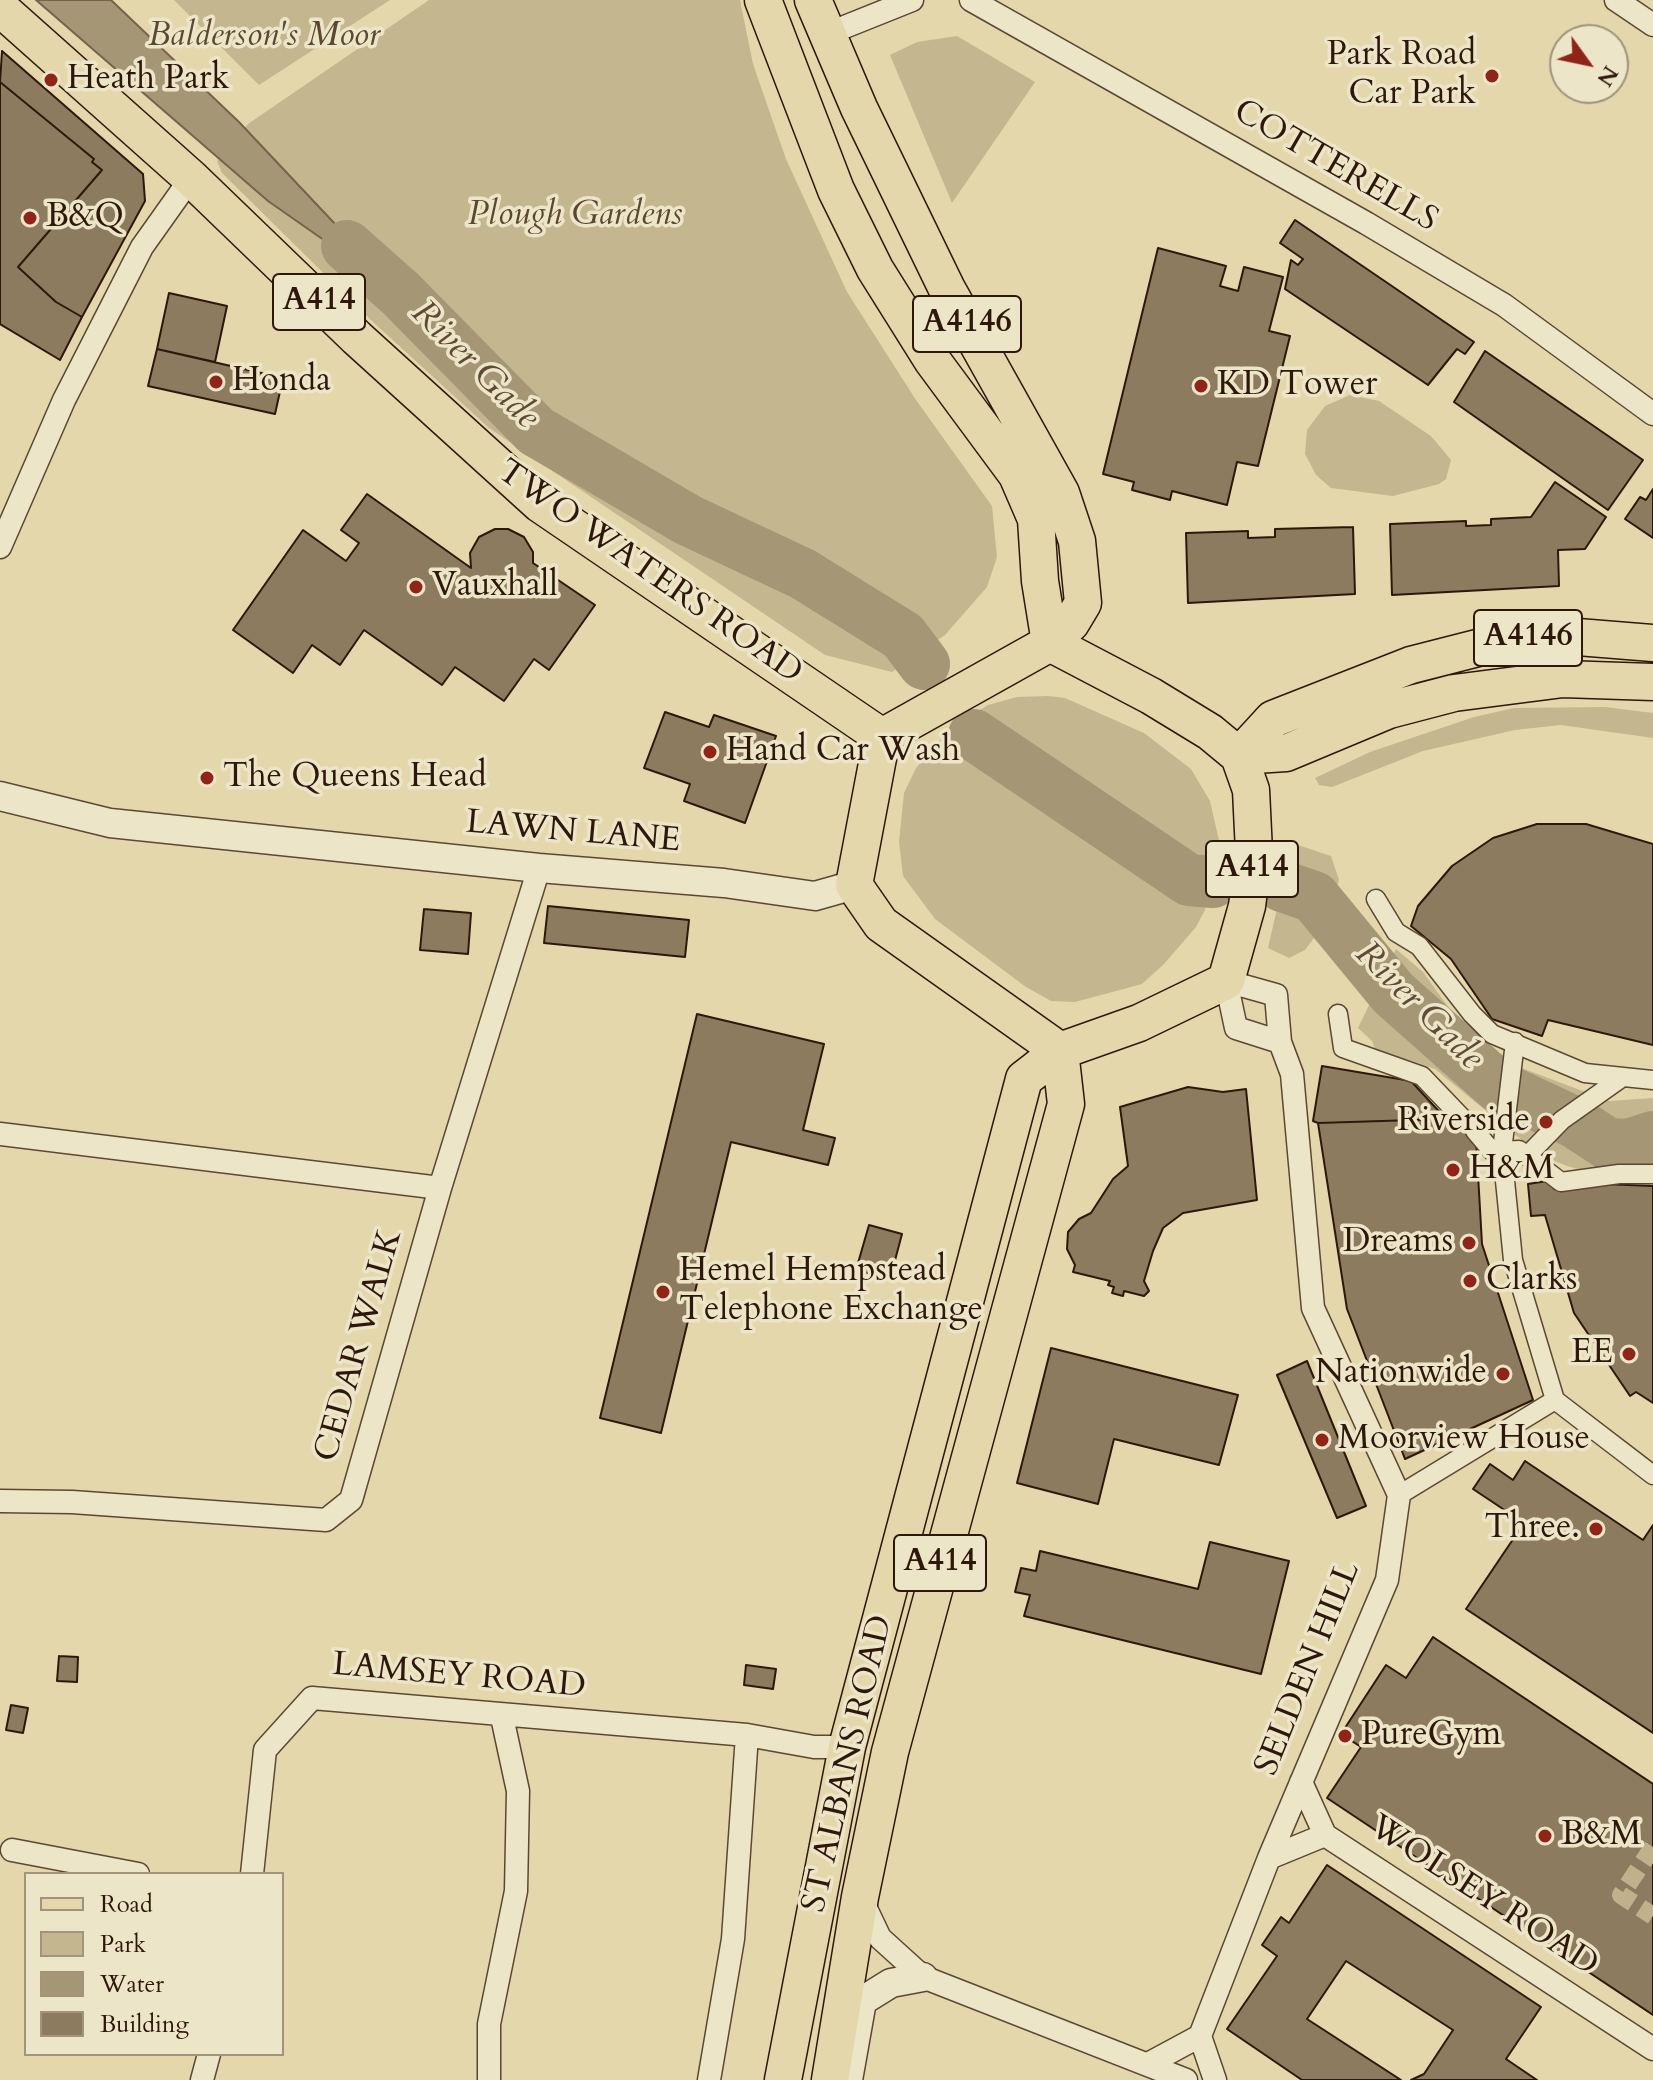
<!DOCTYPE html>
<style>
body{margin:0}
#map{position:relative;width:1653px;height:2080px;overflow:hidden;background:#e3d7ab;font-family:Cardo,serif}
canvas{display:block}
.legend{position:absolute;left:24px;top:1872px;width:260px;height:184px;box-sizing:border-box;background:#ede5c8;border:2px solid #a1937c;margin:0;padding:10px 14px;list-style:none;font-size:24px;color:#2e180b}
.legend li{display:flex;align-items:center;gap:16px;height:40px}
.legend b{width:40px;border:2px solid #a1937c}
.north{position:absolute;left:1549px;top:24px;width:80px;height:80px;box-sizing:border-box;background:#ede5c8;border:2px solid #a1937c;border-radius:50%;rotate:123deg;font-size:22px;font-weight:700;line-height:32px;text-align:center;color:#2e180b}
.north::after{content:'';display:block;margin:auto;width:28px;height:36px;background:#8f2418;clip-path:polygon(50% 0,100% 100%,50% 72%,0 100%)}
</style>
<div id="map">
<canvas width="1653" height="2080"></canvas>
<ul class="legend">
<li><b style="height:10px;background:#e3d7ab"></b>Road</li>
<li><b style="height:22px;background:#c4b790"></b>Park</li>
<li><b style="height:22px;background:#a59675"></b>Water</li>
<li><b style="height:22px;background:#8c7b5e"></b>Building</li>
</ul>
<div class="north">N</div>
</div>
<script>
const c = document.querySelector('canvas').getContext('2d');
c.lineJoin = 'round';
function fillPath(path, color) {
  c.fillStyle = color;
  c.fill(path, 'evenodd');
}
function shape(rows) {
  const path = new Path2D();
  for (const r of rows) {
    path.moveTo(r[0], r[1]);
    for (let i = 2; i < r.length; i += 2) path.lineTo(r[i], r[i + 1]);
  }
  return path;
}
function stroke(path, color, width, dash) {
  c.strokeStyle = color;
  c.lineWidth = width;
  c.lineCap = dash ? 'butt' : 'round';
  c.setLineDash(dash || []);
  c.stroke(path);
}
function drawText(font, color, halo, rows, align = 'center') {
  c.font = font + ' Cardo,serif';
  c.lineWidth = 7;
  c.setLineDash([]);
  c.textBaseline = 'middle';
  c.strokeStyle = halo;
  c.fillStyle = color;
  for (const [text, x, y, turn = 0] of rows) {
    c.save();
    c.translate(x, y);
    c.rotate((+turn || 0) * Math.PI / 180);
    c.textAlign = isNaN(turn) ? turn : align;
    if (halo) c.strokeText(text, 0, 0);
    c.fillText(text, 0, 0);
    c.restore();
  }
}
const green = shape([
 [174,0,390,0,259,85],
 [429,0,740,0,753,64,786,159,847,292,916,400,992,506,997,557,987,587,945,635,892,672,825,655,489,428,373,322,222,173,217,161,248,124],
 [957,36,1035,82,952,203,890,55,917,42],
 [1350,395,1379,401,1431,436,1451,460,1446,479,1439,484,1393,496,1331,488,1316,475,1305,454,1307,430,1325,406],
 [1048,696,1065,698,1144,733,1191,769,1210,801,1220,845,1205,910,1196,927,1164,964,1142,984,1075,1002,1051,1001,1026,987,935,919,903,876,899,842,904,793,916,768,952,727,988,705,1017,697],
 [1605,707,1653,713,1653,738,1561,725,1515,730,1423,751,1332,787,1319,785,1315,778,1370,752,1474,717,1514,708],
 [1292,843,1331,856,1339,880,1326,922,1305,950,1289,958,1268,948],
 [1396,949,1423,972,1470,1037,1498,1059,1609,1101,1653,1098,1653,1161,1581,1170,1567,1166,1545,1157,1523,1141,1435,1069,1406,1059,1378,1058,1372,1041,1358,1028]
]);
const water = shape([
 [36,0,111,0,239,122,401,294,268,201,36,0]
]);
const river = shape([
 [347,246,401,294,536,431,688,520,803,574,903,636,924,664],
 [974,735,1189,880,1213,882],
 [1282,886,1314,897,1393,993,1499,1087,1576,1123,1608,1144,1628,1145,1653,1137]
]);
const building = shape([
 [2,51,143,174,145,201,82,317,56,302,18,267,102,170,92,162,94,159,0,82,2,51],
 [0,82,94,159,92,162,102,170,18,267,56,302,82,317,60,360,0,324,0,82],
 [1295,220,1474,342,1465,354,1457,349,1428,385,1285,289,1291,260,1298,265,1303,259,1280,243,1295,220],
 [1158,248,1226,266,1220,286,1238,291,1244,267,1283,277,1269,331,1290,336,1258,466,1237,462,1227,505,1172,491,1170,500,1132,490,1134,482,1103,474,1158,248],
 [169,293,227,306,215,362,157,349,169,293],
 [157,349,283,378,275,414,148,386,157,349],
 [1485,351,1643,460,1608,510,1454,402,1485,351],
 [1555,482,1606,517,1585,549,1558,550,1559,586,1392,595,1390,524,1466,521,1466,526,1491,525,1491,519,1531,517,1555,482],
 [1653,489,1653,538,1625,519,1640,497,1646,500,1653,489],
 [367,494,471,568,470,553,479,537,495,529,508,529,524,537,533,552,533,563,595,605,549,670,534,659,504,701,455,667,442,685,364,630,340,665,312,645,293,673,233,630,303,530,346,561,359,543,341,530,367,494],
 [1353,527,1355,594,1188,603,1186,533,1248,531,1248,538,1275,537,1275,529,1353,527],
 [665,712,709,727,714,715,776,736,745,823,684,801,690,784,644,768,665,712],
 [1537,824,1586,824,1653,844,1653,1045,1548,1020,1542,1036,1492,1019,1451,959,1411,926,1418,906,1452,866,1493,838,1537,824],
 [548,906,689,920,685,957,544,943,548,906],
 [424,909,471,913,468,954,420,950,424,909],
 [697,1014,824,1044,803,1130,835,1138,828,1165,731,1142,661,1433,600,1418,697,1014],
 [1322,1066,1411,1081,1446,1119,1318,1123,1313,1121,1322,1066],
 [1188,1087,1223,1092,1246,1089,1257,1200,1183,1213,1163,1228,1153,1251,1144,1281,1149,1291,1144,1296,1124,1291,1123,1296,1112,1293,1114,1287,1108,1285,1110,1281,1073,1272,1075,1265,1067,1249,1068,1232,1079,1219,1091,1213,1113,1179,1128,1166,1120,1107,1188,1087],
 [1446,1119,1475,1122,1482,1244,1533,1400,1405,1459,1347,1309,1318,1123,1446,1119],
 [1553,1180,1554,1189,1603,1184,1653,1186,1653,1403,1636,1392,1630,1396,1574,1313,1545,1215,1531,1216,1528,1184,1553,1180],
 [869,1225,902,1234,890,1279,856,1270,869,1225],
 [1051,1348,1238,1395,1219,1465,1114,1439,1098,1504,1017,1483,1051,1348],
 [1307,1361,1366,1506,1337,1518,1277,1375,1307,1361],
 [1525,1461,1643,1540,1653,1525,1653,1733,1466,1609,1524,1523,1473,1489,1490,1464,1513,1480,1525,1461],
 [1210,1542,1289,1561,1261,1674,1024,1616,1030,1595,1015,1592,1021,1568,1036,1571,1040,1551,1198,1589,1210,1542],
 [1433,1637,1653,1784,1653,2015,1327,1798,1361,1747,1341,1734,1386,1665,1406,1678,1433,1637],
 [59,1656,78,1657,77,1682,57,1681,59,1656],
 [746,1665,776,1669,773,1689,744,1685,746,1665],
 [11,1705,28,1708,23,1733,6,1730,11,1705],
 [1327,1865,1541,2007,1506,2059,1537,2080,1411,2080,1424,2074,1453,2030,1346,1961,1307,2019,1401,2080,1302,2080,1227,2029,1277,1956,1262,1945,1281,1917,1289,1923,1327,1865]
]);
const pedestrianTunnel = shape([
 [1653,1847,1621,1895,1653,1916]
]);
const pedestrian = shape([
 [1376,899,1396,932,1419,946,1472,1014,1492,1034,1585,1073,1653,1080],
 [1338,1014,1343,1048,1422,1076,1465,1121],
 [1475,1131,1492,1151,1502,1151,1515,1042],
 [1527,1156,1562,1120,1620,1079],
 [1653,1174,1619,1174,1561,1182,1519,1150,1502,1151,1513,1260,1555,1400,1653,1475],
 [1399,1495,1555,1400]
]);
const minor = shape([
 [971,0,1366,223,1504,305,1653,414],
 [1616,0,1653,25],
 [827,34,912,0],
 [0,547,64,400,142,247,191,178],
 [0,1134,440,1188],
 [0,1501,72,1502,326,1520,351,1500,440,1188,539,868],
 [1301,1782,1325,1835,1653,2049],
 [12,1850,138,1874],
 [1269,1858,1325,1835],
 [252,1874,265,1750,312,1698,747,1735,814,1747,847,1747],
 [861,1898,880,1938,923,1977,1186,2080],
 [1200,2036,1215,2080],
 [1148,2064,1200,2036,1269,1858,1387,1580,1399,1495,1313,1308,1292,1074,1280,1042,1276,995,1226,981,1236,1028,1280,1042],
 [202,2080,209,2054],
 [489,2080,489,2024,516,1891,518,1791,502,1717],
 [709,2080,733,1939,747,1735]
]);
const tertiary = shape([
 [0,796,110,823,539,868,724,883,815,896,854,885],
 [848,2080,862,2001,891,1983,923,1977]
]);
const primary = shape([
 [763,0,836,190,875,269,932,360,1017,475,1036,519,1040,581,1050,643],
 [813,0,859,108,947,289,1061,493,1077,541,1083,603,1071,623,1050,643,882,737],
 [0,8,191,178,357,338,540,504,882,737],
 [882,737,854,885,881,924,1060,1051],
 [1239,756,1273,719,1411,665,1505,641,1553,635,1653,643],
 [1239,756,1286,753,1389,710,1454,693,1563,679,1653,682],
 [783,2080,847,1747,1024,1079,1060,1051,1139,1023,1226,981,1247,906,1254,852,1251,790,1239,756,1210,732,1151,696,1050,643],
 [830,2080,860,1897,890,1752,1066,1104,1060,1051]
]);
const markers = [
 [1492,76,8,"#8f2418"],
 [51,80,8,"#8f2418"],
 [30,218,8,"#8f2418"],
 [216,382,8,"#8f2418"],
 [1201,386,8,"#8f2418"],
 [416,587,8,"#8f2418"],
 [710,752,8,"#8f2418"],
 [207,778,8,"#8f2418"],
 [1546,1122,8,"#8f2418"],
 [1453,1170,8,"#8f2418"],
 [1469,1243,8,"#8f2418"],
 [1470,1281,8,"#8f2418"],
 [663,1292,8,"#8f2418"],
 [1629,1354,8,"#8f2418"],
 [1503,1374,8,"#8f2418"],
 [1322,1440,8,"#8f2418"],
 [1596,1529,8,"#8f2418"],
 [1345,1736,8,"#8f2418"],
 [1545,1836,8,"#8f2418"]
];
const shields = [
 [319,302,92],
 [967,324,108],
 [1528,638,108],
 [1252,869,92],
 [940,1563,92]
];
const shieldNames = [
 ["A414",319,302],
 ["A4146",967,324],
 ["A4146",1528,638],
 ["A414",1252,869],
 ["A414",940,1563]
];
const parkNames = [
 ["Balderson's Moor",264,37],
 ["Plough Gardens",575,216]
];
const poiNames = [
 ["Park Road",1476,56,"right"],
 ["Car Park",1476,95,"right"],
 ["Heath Park",67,80],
 ["B&Q",46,218],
 ["Honda",232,382],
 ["KD Tower",1217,386],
 ["Vauxhall",432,587],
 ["Hand Car Wash",726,752],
 ["The Queens Head",223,778],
 ["Riverside",1530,1122,"right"],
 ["H&M",1469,1170],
 ["Dreams",1453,1243,"right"],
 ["Hemel Hempstead",679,1272],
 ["Telephone Exchange",679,1311],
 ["Clarks",1486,1281],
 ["EE",1613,1354,"right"],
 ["Nationwide",1487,1374,"right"],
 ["Moorview House",1338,1440],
 ["Three.",1580,1529,"right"],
 ["PureGym",1361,1736],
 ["B&M",1561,1836]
];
const streetNames = [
 ["COTTERELLS",1335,167,30],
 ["TWO WATERS ROAD",649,573,35],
 ["LAWN LANE",573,833,5],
 ["CEDAR WALK",360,1346,-74],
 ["SELDEN HILL",1309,1669,-68],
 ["LAMSEY ROAD",459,1677,5],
 ["ST ALBANS ROAD",849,1764,-77],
 ["WOLSEY ROAD",1483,1897,33]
];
const waterNames = [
 ["River Gade",474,366,45],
 ["River Gade",1418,1007,45]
];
fillPath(green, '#c4b790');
fillPath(water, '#a59675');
stroke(water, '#75644b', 2);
stroke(river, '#a59675', 52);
fillPath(building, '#8c7b5e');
stroke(building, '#2e180b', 2);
stroke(pedestrianTunnel, '#bfb18b', 18, [18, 9]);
stroke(pedestrian, '#5b4833', 21);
stroke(minor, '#5b4833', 25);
stroke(tertiary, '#5b4833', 31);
stroke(primary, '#2e180b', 39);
stroke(pedestrian, '#ede5c8', 18);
stroke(minor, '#ede5c8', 22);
stroke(tertiary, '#ede5c8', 28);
stroke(primary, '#e3d7ab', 36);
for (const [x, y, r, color] of markers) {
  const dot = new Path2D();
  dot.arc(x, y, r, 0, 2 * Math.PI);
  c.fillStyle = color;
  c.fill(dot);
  stroke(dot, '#ede5c8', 3);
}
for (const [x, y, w] of shields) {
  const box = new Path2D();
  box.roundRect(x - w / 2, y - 28, w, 56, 6);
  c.fillStyle = '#ede5c8';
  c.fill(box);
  stroke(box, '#2e180b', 2);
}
drawText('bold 32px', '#2e180b', null, shieldNames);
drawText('italic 34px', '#5b4833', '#ede5c8', parkNames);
drawText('34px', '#2e180b', '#ede5c8', poiNames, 'left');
drawText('34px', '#2e180b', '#ede5c8', streetNames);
drawText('italic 36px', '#5e4a35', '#ede5c8', waterNames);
</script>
